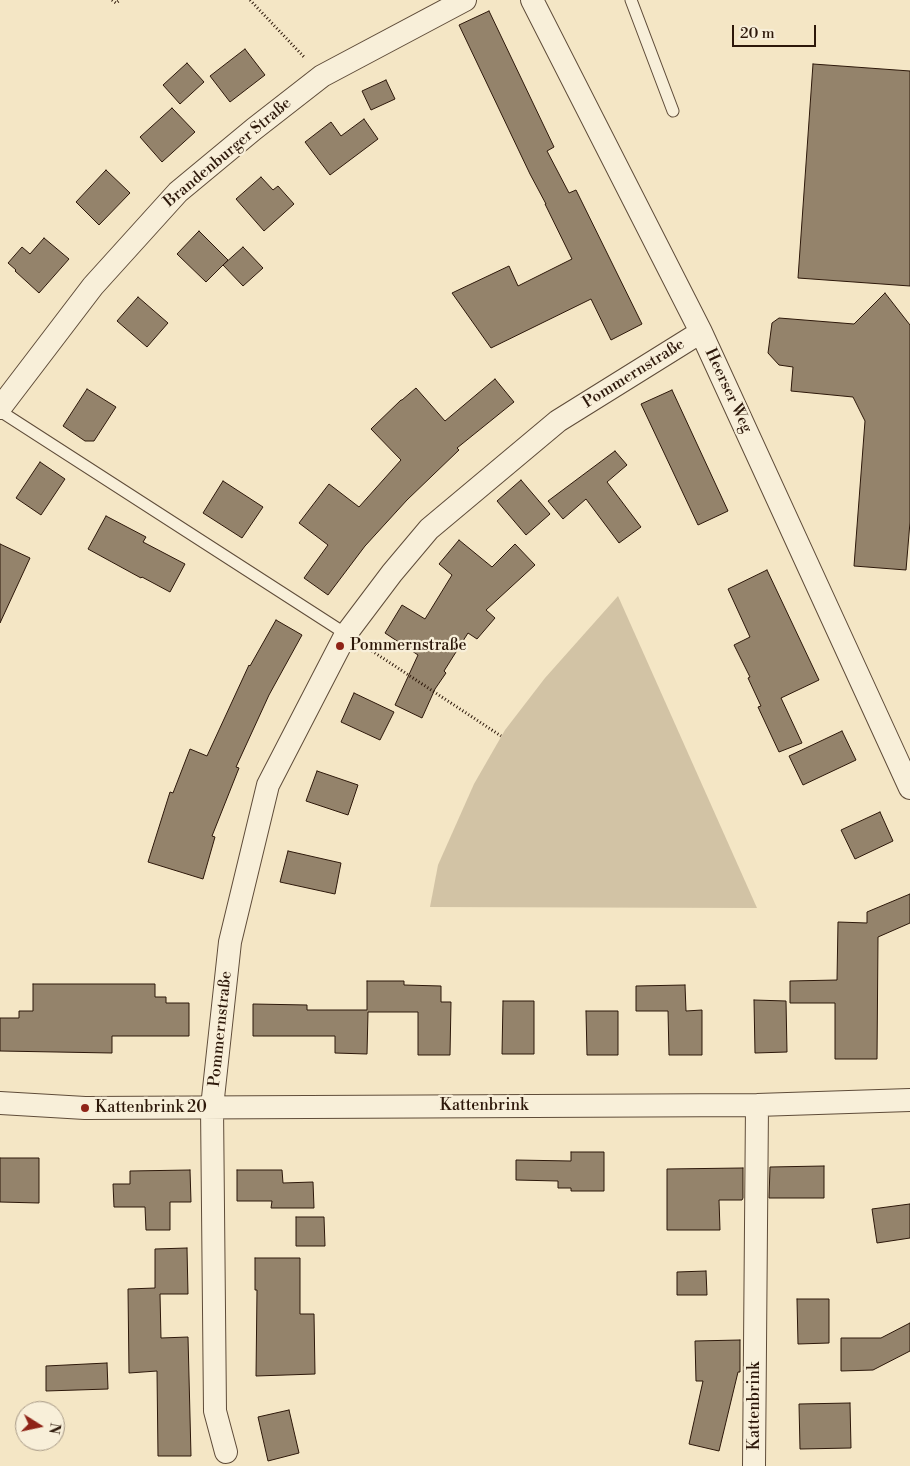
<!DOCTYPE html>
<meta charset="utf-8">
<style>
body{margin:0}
#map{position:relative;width:910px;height:1466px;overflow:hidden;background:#f4e6c5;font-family:"Libre Bodoni",serif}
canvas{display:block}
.north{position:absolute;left:15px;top:1401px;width:50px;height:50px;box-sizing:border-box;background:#f8efd9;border:1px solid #a79986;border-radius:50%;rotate:100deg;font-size:14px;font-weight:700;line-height:20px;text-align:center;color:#2d180a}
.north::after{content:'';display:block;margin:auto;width:18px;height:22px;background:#8f2418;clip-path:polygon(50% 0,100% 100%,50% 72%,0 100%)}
.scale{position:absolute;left:732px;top:25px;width:84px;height:22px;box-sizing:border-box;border:2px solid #2d180a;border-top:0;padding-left:6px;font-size:15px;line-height:18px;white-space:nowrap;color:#2d180a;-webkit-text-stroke:4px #f8efd9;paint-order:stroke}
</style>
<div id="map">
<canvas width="910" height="1466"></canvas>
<div class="north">N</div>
<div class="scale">20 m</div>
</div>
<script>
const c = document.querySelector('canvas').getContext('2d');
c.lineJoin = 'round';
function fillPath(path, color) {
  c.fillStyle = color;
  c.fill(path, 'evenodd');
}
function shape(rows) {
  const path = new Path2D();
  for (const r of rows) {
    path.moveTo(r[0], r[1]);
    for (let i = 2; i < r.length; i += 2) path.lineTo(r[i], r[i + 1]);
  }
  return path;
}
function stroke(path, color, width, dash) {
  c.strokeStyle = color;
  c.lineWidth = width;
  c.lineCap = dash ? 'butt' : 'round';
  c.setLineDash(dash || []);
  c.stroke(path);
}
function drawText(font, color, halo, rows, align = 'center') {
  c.font = font + ' "Libre Bodoni",serif';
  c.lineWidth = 4.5;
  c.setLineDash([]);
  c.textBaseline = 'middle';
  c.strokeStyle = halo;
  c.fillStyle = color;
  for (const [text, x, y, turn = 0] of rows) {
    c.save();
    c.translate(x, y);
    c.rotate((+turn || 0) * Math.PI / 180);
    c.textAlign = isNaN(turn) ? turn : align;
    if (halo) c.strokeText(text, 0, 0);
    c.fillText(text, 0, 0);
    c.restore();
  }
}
const green = shape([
 [618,596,757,908,430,907,438,865,474,784,505,730,545,678]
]);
const building = shape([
 [489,11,554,147,547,151,569,193,576,190,642,324,611,340,591,299,491,348,452,293,509,266,518,286,572,259,545,204,546,204,530,174,459,25,489,11],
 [245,49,265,75,230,102,210,76,245,49],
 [187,63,204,82,180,104,163,85,187,63],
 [813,64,910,71,910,286,798,278,813,64],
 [386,80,395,99,371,110,362,91,386,80],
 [172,108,195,132,162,162,140,137,172,108],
 [364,119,378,139,330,175,305,142,331,122,341,136,364,119],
 [106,170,130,193,99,225,76,202,106,170],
 [261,177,273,190,278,186,294,204,264,231,236,199,261,177],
 [199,231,228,260,206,282,177,254,199,231],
 [44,238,69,259,39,293,15,271,16,270,8,263,22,247,30,254,44,238],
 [243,247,263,268,243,286,223,265,243,247],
 [885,293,910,325,910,522,906,570,854,566,865,421,853,397,791,391,793,367,779,365,768,353,772,323,779,318,854,324,885,293],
 [138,297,168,323,147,347,117,321,138,297],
 [495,379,514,402,457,448,459,450,407,500,365,546,328,595,304,578,328,545,299,523,329,484,359,507,401,460,371,429,401,400,402,400,416,388,445,421,495,379],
 [87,389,116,407,94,441,85,441,63,426,87,389],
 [672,390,728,511,698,525,641,404,672,390],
 [615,451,627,465,607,482,641,527,619,543,586,499,563,519,548,501,615,451],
 [40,462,65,479,41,515,16,498,40,462],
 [521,480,550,514,526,535,497,501,521,480],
 [223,481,263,507,242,538,203,513,223,481],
 [106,516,146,537,143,542,185,564,170,592,142,577,141,578,88,549,106,516],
 [459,540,492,567,515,544,535,565,486,610,495,618,477,639,468,633,444,671,446,673,435,689,422,718,395,705,418,655,385,633,402,605,425,619,452,575,439,564,459,540],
 [0,544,30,558,0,623,0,544],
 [767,570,819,680,781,698,802,743,779,752,758,707,761,706,748,678,750,677,734,645,750,637,728,589,767,570],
 [276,620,302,635,269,695,236,767,239,768,212,836,215,837,203,879,148,862,170,792,173,793,190,749,207,756,249,665,250,666,276,620],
 [354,693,394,712,380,740,341,722,354,693],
 [842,731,856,760,803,785,789,756,842,731],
 [317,771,358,785,348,815,306,801,317,771],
 [880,812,893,841,855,859,841,830,880,812],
 [288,851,341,863,335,894,280,882,288,851],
 [910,894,910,923,878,937,877,1059,835,1059,835,1003,790,1003,790,981,837,980,838,922,867,923,867,912,910,894],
 [367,981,404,981,404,985,441,986,441,1002,451,1002,450,1055,418,1055,418,1012,368,1012,367,1054,335,1053,335,1036,253,1036,253,1004,307,1005,307,1010,367,1010,367,981],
 [33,984,155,984,155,997,166,997,166,1003,189,1003,189,1036,112,1036,112,1053,0,1051,0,1018,19,1018,19,1011,33,1011,33,984],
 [685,985,686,1011,702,1010,702,1055,669,1055,668,1011,636,1011,636,986,685,985],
 [754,1000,786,1001,787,1052,755,1053,754,1000],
 [503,1001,534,1001,534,1054,502,1054,503,1001],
 [586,1011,618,1011,618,1055,587,1055,586,1011],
 [571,1152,604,1152,604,1191,571,1191,571,1188,558,1188,558,1181,516,1180,516,1160,571,1161,571,1152],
 [0,1158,39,1158,39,1203,0,1202,0,1158],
 [824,1166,824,1198,769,1198,770,1167,824,1166],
 [743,1168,743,1198,742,1200,719,1200,720,1230,667,1230,667,1169,743,1168],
 [190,1170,191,1202,170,1202,170,1230,146,1230,145,1207,114,1207,113,1184,130,1184,130,1171,190,1170],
 [237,1170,282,1170,283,1183,313,1182,314,1208,271,1208,272,1201,237,1201,237,1170],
 [910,1204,910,1238,877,1243,872,1209,910,1204],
 [296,1217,324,1217,325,1246,296,1246,296,1217],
 [187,1248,188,1294,160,1294,161,1338,188,1337,191,1456,158,1456,157,1371,129,1373,128,1289,155,1288,155,1249,187,1248],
 [255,1258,300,1258,300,1314,314,1314,315,1374,256,1376,257,1290,255,1290,255,1258],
 [706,1271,707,1295,677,1295,677,1272,706,1271],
 [797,1299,829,1299,829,1343,798,1344,797,1299],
 [910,1323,910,1351,873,1370,841,1371,841,1338,881,1338,910,1323],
 [740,1340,740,1372,738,1372,719,1451,689,1444,703,1381,696,1381,695,1341,740,1340],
 [107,1363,108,1389,46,1391,46,1366,107,1363],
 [850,1403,851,1448,800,1449,799,1404,850,1403],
 [289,1410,299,1453,268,1461,258,1417,289,1410]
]);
const path = shape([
 [112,0,116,3,120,0],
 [250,0,304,57],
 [366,647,501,736]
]);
const service = shape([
 [631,0,673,111],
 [0,411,346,634]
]);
const minor = shape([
 [532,0,701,332,910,788],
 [0,408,93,286,178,192,254,129,322,76,465,0],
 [0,1103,85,1108,757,1105,910,1100],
 [226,1452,215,1411,212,1107,230,942,268,785,346,634,392,573,429,529,558,421,701,332],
 [754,1466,757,1105]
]);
const markers = [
 [340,646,5,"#8f2418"],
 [85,1108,5,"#8f2418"]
];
const streetNames = [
 ["Brandenburger Straße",228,153,-40],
 ["Pommernstraße",634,374,-32],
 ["Heerser Weg",728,391,65],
 ["Pommernstraße",221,1029,-84],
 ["Kattenbrink",484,1106],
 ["Kattenbrink",755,1406,-90]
];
const poiNames = [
 ["Pommernstraße",350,646],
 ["Kattenbrink 20",95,1108]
];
fillPath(green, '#d2c3a5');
fillPath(building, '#94836b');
stroke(building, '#2d180a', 1);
stroke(service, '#5f4c39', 13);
stroke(minor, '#5f4c39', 24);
stroke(path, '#2d180a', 3, [1, 2.5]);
stroke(service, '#f8efd9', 11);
stroke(minor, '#f8efd9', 22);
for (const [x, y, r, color] of markers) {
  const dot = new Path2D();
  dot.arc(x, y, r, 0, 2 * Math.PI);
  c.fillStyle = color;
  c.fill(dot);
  stroke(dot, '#f8efd9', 2);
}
drawText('16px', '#2d180a', '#f8efd9', streetNames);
drawText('16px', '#2d180a', '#f8efd9', poiNames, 'left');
</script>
